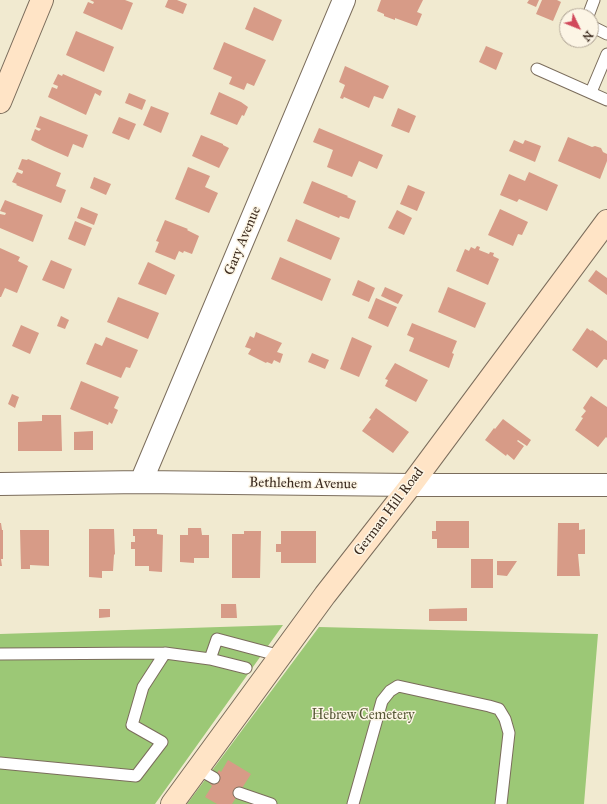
<!DOCTYPE html>
<style>
body{margin:0}
#map{position:relative;width:607px;height:804px;overflow:hidden;background:#f1ead0;font-family:"IM FELL Great Primer",serif}
canvas{display:block}
.north{position:absolute;left:559px;top:8px;width:40px;height:40px;box-sizing:border-box;background:#fcf5e5;border:1px solid #afa495;border-radius:50%;rotate:133deg;font-size:11px;font-weight:700;line-height:16px;text-align:center;color:#3b2a1e}
.north::after{content:'';display:block;margin:auto;width:14px;height:18px;background:#d1495b;clip-path:polygon(50% 0,100% 100%,50% 72%,0 100%)}
</style>
<div id="map">
<canvas width="607" height="804"></canvas>
<div class="north">N</div>
</div>
<script>
const c = document.querySelector('canvas').getContext('2d');
c.lineJoin = 'round';
function fillPath(path, color) {
  c.fillStyle = color;
  c.fill(path, 'evenodd');
}
function shape(rows) {
  const path = new Path2D();
  for (const r of rows) {
    path.moveTo(r[0], r[1]);
    for (let i = 2; i < r.length; i += 2) path.lineTo(r[i], r[i + 1]);
  }
  return path;
}
function stroke(path, color, width, dash) {
  c.strokeStyle = color;
  c.lineWidth = width;
  c.lineCap = dash ? 'butt' : 'round';
  c.setLineDash(dash || []);
  c.stroke(path);
}
function drawText(font, color, halo, rows, align = 'center') {
  c.font = font + ' "IM FELL Great Primer",serif';
  c.lineWidth = 3;
  c.setLineDash([]);
  c.textBaseline = 'middle';
  c.strokeStyle = halo;
  c.fillStyle = color;
  for (const [text, x, y, turn = 0] of rows) {
    c.save();
    c.translate(x, y);
    c.rotate((+turn || 0) * Math.PI / 180);
    c.textAlign = isNaN(turn) ? turn : align;
    if (halo) c.strokeText(text, 0, 0);
    c.fillText(text, 0, 0);
    c.restore();
  }
}
const green = shape([
 [283,625,155,804,0,804,0,634],
 [319,627,598,634,584,804,187,804]
]);
const building = shape([
 [90,0,125,0,133,3,122,30,83,13,88,2,93,4,94,2],
 [168,0,177,0,187,4,183,14,165,7],
 [381,0,423,0,417,12,422,14,417,26,395,18,395,20,384,16,384,14,377,11],
 [529,0,539,0,536,7,527,3],
 [542,0,557,0,561,2,553,21,536,14],
 [254,7,282,20,273,41,245,29],
 [76,31,114,47,104,72,66,55],
 [224,42,266,60,254,86,247,83,244,90,229,84,232,77,213,69],
 [486,46,503,53,496,70,479,62],
 [345,66,389,86,383,99,374,96,369,108,344,97,343,99,340,98,345,85,339,82],
 [58,74,62,76,63,74,102,91,100,96,95,93,86,115,48,97,52,87,57,89,58,86,53,84],
 [219,92,241,102,248,107,244,116,242,115,237,125,210,114],
 [129,93,146,100,142,110,125,103],
 [151,106,169,113,161,133,143,125],
 [398,108,416,116,409,133,391,126],
 [40,116,88,135,83,148,73,144,68,157,45,147,31,140,35,129,39,131,41,129,36,127],
 [119,117,136,124,129,140,112,133],
 [319,128,383,155,377,169,359,161,352,177,327,167,333,150,313,142],
 [201,135,223,144,223,145,229,148,219,168,192,156],
 [568,137,592,147,595,146,601,148,603,152,607,154,607,161,600,179,558,161],
 [514,140,523,144,525,140,541,146,535,162,509,151],
 [22,159,27,160,28,159,61,173,56,186,66,190,61,203,16,185,17,184,12,182,17,172,22,174,23,172,23,171,18,169],
 [188,167,210,176,205,187,218,193,209,213,175,199],
 [529,172,558,185,547,211,519,199,517,202,500,195,509,174,525,181],
 [94,177,111,184,106,195,90,188],
 [312,181,348,196,347,197,356,201,349,219,340,216,339,218,303,203],
 [408,185,425,192,417,211,400,204],
 [5,200,43,215,33,242,0,228,0,214,5,215,6,213,0,211],
 [81,207,98,214,94,225,77,218],
 [500,209,528,222,522,235,518,234,513,246,488,235],
 [397,210,412,218,404,235,388,228],
 [296,219,340,238,331,260,287,241],
 [165,220,188,229,187,230,199,236,192,254,184,251,183,253,179,251,175,260,155,252,159,242,156,241],
 [75,221,92,228,85,246,68,239],
 [477,246,480,247,479,250,489,254,490,252,494,253,493,256,499,259,488,285,456,271,465,249,469,251,471,247,475,249],
 [0,248,20,257,18,261,28,266,17,293,5,288,1,297,0,297],
 [280,257,331,279,322,301,271,279],
 [51,260,72,269,64,289,42,280],
 [148,262,175,275,166,295,138,284],
 [596,270,607,278,607,295,588,281],
 [358,280,375,288,369,302,352,295],
 [385,287,403,295,398,304,381,296],
 [448,287,486,303,475,328,438,312],
 [118,297,159,313,148,339,107,322],
 [376,298,397,307,388,327,368,318],
 [61,316,69,320,65,329,57,326],
 [412,323,457,341,452,353,454,354,449,368,409,351,414,338,407,335],
 [21,325,39,333,30,354,12,346],
 [587,328,591,331,592,330,607,341,607,360,604,359,597,368,572,350],
 [256,332,282,343,277,352,283,354,280,363,274,360,272,364,267,362,266,363,248,354,251,349,245,347,250,336,254,338],
 [106,337,138,350,130,368,126,367,121,378,86,364,95,343,102,346],
 [352,337,372,346,359,377,340,369],
 [312,353,329,360,325,369,308,362],
 [395,363,428,380,416,402,385,386,388,380,385,379],
 [81,381,119,397,114,408,118,410,112,424,109,422,108,425,70,409],
 [12,394,19,397,15,408,8,404],
 [591,396,607,407,607,438,606,437,598,447,575,430,583,418,581,417,586,411,583,408],
 [376,408,409,432,393,453,362,431,371,419,369,418],
 [42,415,61,415,62,451,18,451,18,422,42,421],
 [503,419,531,440,527,446,518,440,517,441,524,446,514,460,507,454,506,456,485,440,494,428,495,429],
 [93,431,93,450,74,450,74,432],
 [436,521,469,521,469,548,437,548,437,539,432,539,432,531,436,531],
 [0,523,1,523,2,530,3,530,3,559,1,559,2,566,0,566],
 [558,523,579,523,579,530,585,529,585,554,578,554,580,576,557,576],
 [188,528,201,528,202,535,209,535,209,558,194,558,194,563,180,562,180,535,188,535],
 [89,529,114,529,115,554,114,555,113,571,102,571,102,578,89,577],
 [133,529,157,529,157,534,163,535,162,572,149,571,149,566,135,566,135,549,131,549,131,542,135,542,135,536,133,536],
 [20,530,49,530,49,566,30,565,30,569,21,569],
 [244,531,261,531,260,578,232,578,232,534,244,534],
 [281,531,316,531,316,563,281,563,281,552,276,552,276,544,281,544],
 [471,559,493,559,493,588,471,588],
 [497,561,517,561,507,576,497,575],
 [221,604,236,604,237,618,221,618],
 [467,608,467,621,429,621,429,609],
 [99,609,110,609,110,617,99,618],
 [228,760,251,774,232,804,217,804,205,797,212,786,210,784,219,770,221,772]
]);
const lane = shape([
 [588,16,594,0],
 [591,26,607,34],
 [537,69,607,100],
 [591,92,607,54],
 [165,653,210,659,246,668],
 [0,654,165,653,143,687,132,725,162,742,136,776,0,763],
 [210,659,217,639,281,656],
 [198,769,214,778],
 [239,793,271,804],
 [353,804,382,701,390,691,398,686,489,706,499,709,505,719,509,733,501,804]
]);
const street = shape([
 [141,482,344,0],
 [0,484,141,482,411,485,607,485]
]);
const secondary = shape([
 [0,102,42,0],
 [172,804,325,595,411,485,607,221]
]);
const streetNames = [
 ["Gary Avenue",243,241,-67],
 ["Bethlehem Avenue",303,484,1],
 ["German Hill Road",389,512,-53]
];
const parkNames = [
 ["Hebrew Cemetery",363,716]
];
fillPath(green, '#9cc876');
fillPath(building, '#d79b87');
stroke(lane, '#7b6d5c', 13);
stroke(street, '#7b6d5c', 24);
stroke(secondary, '#7b6d5c', 24);
stroke(lane, '#fff', 11);
stroke(street, '#fff', 22);
stroke(secondary, '#ffe4c6', 22);
drawText('14px', '#3b2a1e', '#fcf5e5', streetNames);
drawText('14px', '#585938', '#fcf5e5', parkNames);
</script>
